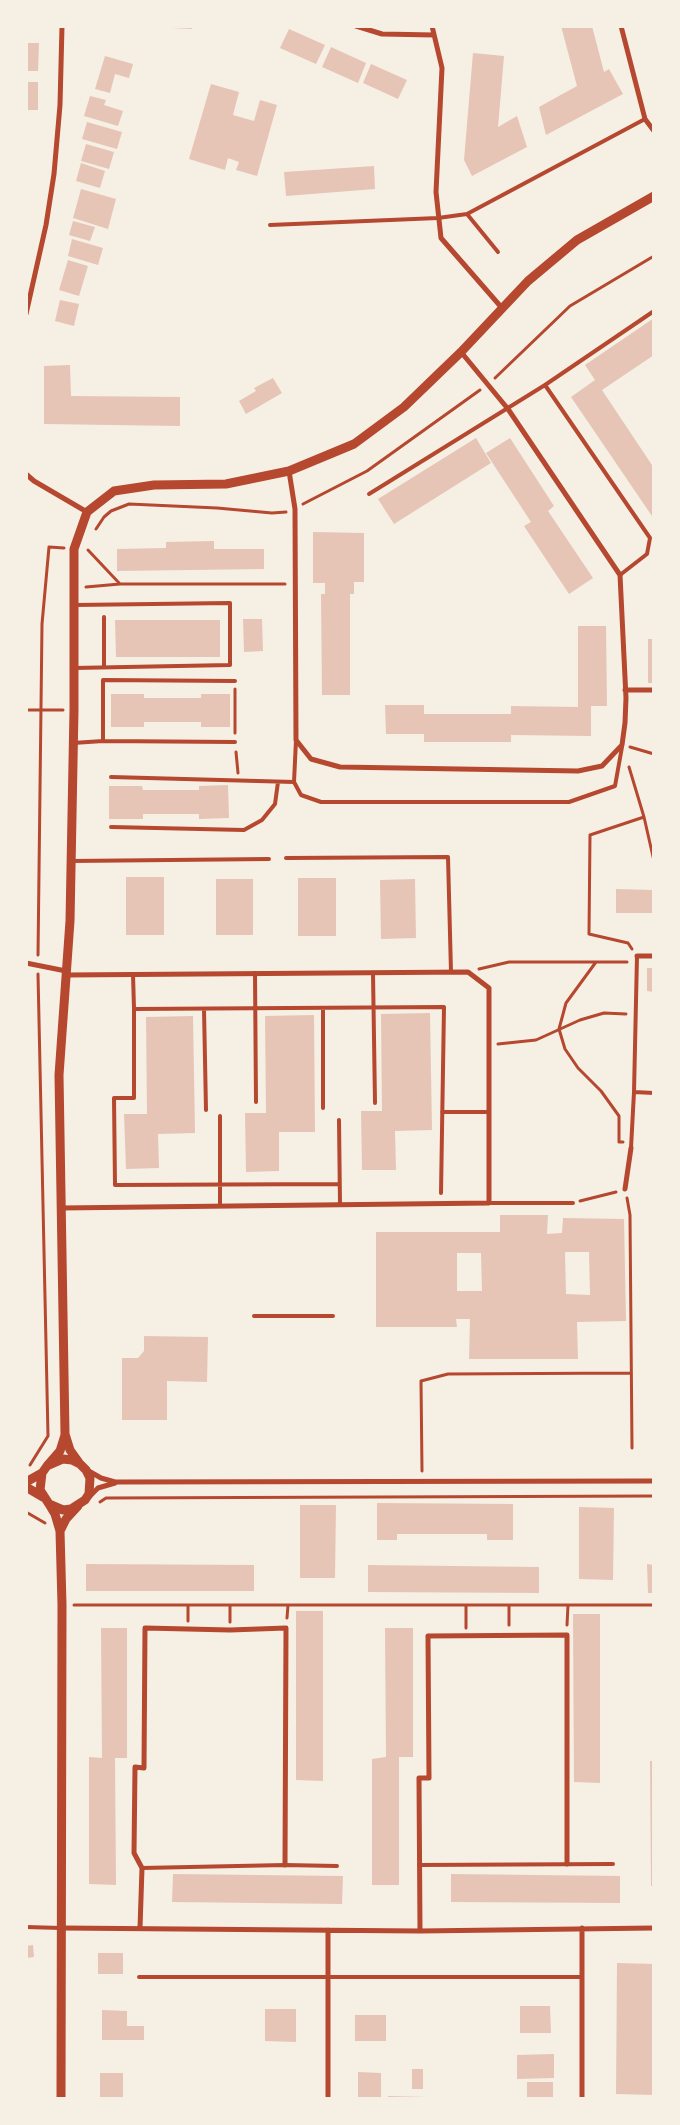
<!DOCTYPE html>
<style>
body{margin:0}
#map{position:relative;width:680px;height:2125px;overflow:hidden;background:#f6efe4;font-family:"Varela Round",sans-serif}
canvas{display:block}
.frame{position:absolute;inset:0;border:28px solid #f6efe4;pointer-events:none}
</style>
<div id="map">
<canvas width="680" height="2125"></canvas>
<div class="frame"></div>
</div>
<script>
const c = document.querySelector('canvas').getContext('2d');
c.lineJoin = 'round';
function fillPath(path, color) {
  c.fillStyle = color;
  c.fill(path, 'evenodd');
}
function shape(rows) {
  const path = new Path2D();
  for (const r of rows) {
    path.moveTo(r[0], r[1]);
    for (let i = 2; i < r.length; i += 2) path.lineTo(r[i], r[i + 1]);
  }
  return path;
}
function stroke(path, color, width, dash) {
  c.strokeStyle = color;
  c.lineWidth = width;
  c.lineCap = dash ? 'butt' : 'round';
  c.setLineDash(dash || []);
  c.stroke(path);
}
const building = shape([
 [172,26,192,26,192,29,172,28],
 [561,26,592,26,604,72,609,69,623,94,546,135,539,107,577,86],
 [289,29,325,45,316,64,280,48],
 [26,43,39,43,38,71,26,71],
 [331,47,366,63,358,83,322,67],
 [473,53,504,56,498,127,517,116,527,147,472,176,464,160],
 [105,56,133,64,129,78,115,74,110,93,95,89],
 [371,64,407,80,398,99,363,83],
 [26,82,38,82,38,110,26,110],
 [211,84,239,92,233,115,254,121,260,100,277,105,257,176,236,170,239,162,228,158,225,170,189,159],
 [90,96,106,100,104,105,123,111,118,126,84,116],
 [87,122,122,132,117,149,82,139],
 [86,144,114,152,109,169,81,161],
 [81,163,105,171,100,188,76,181],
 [374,166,375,189,286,196,284,172],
 [81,189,116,199,108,229,73,218],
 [73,221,95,227,90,241,69,235],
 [72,239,103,248,98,265,68,256],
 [68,260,88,266,79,296,59,290],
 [60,300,79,304,74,326,55,321],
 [654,318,654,355,602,390,654,468,654,519,571,397,595,380,585,365],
 [70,365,71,396,180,397,180,426,44,424,44,366],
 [273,378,282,393,246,414,239,401,256,391,254,388],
 [476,438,491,463,394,524,378,499],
 [510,438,554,506,548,511,593,578,569,594,524,526,531,522,486,453],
 [313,532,364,533,364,582,354,582,354,594,350,594,350,695,322,695,321,594,325,594,325,583,313,583],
 [214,541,214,549,264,549,264,569,117,571,117,549,166,548,166,542],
 [243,619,262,619,263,651,244,652],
 [115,620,220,620,220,657,116,657],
 [578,626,606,626,607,706,591,706,591,736,511,735,511,742,424,742,424,734,386,734,385,705,424,705,424,714,511,714,511,706,578,707],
 [648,639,654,639,654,683,648,683],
 [111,694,144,694,144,698,201,698,201,694,230,694,230,727,201,727,201,722,144,722,144,727,111,727],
 [228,785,229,818,199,819,199,814,143,814,143,819,109,819,109,786,142,786,143,790,199,790,199,786],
 [126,877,164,877,164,935,126,935],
 [298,878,336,878,336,936,298,936],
 [216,879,253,879,253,935,216,935],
 [415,879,416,938,381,939,380,880],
 [616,889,654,890,654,913,616,913],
 [647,968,654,968,654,992,647,991],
 [430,1013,432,1130,395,1131,396,1170,362,1170,361,1111,382,1111,381,1014],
 [314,1015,315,1132,279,1132,279,1171,246,1172,245,1113,266,1113,265,1016],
 [193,1016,195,1133,158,1134,159,1168,126,1169,124,1114,147,1114,146,1017],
 [500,1215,548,1215,547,1234,562,1233,563,1218,624,1219,626,1321,577,1322,578,1359,469,1359,470,1319,456,1319,457,1327,376,1327,376,1232,500,1232],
 [565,1252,589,1252,590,1295,566,1294],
 [457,1253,481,1253,482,1291,457,1291],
 [144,1336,208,1337,207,1382,167,1381,167,1420,122,1420,122,1358,138,1358,144,1351],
 [377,1503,513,1504,513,1540,487,1540,487,1534,397,1534,397,1540,377,1540],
 [300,1505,336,1505,335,1578,300,1578],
 [579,1507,614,1508,613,1580,579,1579],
 [86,1564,254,1565,254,1591,86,1591],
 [647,1564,654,1565,654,1593,648,1593],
 [368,1565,539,1567,539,1593,368,1592],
 [296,1611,323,1611,323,1781,296,1780],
 [573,1614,600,1614,600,1783,574,1782],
 [101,1628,127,1628,127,1758,115,1758,116,1885,89,1884,89,1757,102,1758],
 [385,1628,413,1628,413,1757,399,1757,399,1885,372,1885,372,1759,386,1757],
 [650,1761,654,1761,654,1886,651,1886],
 [173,1874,343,1876,342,1904,172,1902],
 [451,1874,620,1876,620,1903,451,1902],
 [33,1945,34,1957,26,1958,26,1946],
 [98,1953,123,1953,123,1974,98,1974],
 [617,1963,654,1964,654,2095,616,2094],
 [520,2006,550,2006,551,2033,520,2033],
 [265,2009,296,2009,296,2042,265,2041],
 [102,2010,127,2011,127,2026,144,2026,144,2040,102,2040],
 [355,2015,386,2015,386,2041,355,2041],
 [554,2054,554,2078,517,2079,517,2055],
 [412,2069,423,2069,423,2089,412,2089],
 [358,2072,381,2073,381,2099,358,2099],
 [100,2073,123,2073,123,2099,100,2099],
 [527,2082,553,2082,553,2099,527,2099],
 [388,2096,428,2097,428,2099,388,2099]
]);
const path = shape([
 [495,378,570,306,654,256],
 [303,504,367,471,480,390],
 [96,529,104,517,111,511,129,504,217,508,272,513,286,512],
 [88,550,120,584],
 [86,587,120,584,285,584],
 [235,689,235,733],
 [26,710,63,710],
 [630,747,654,754],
 [236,752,238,773],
 [629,767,644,817,590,835,589,934,628,943,632,949],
 [644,817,654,861],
 [38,955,42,624,49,547,64,548],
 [596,962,566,1003,559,1029,565,1049,578,1068,601,1091,619,1116,619,1142,623,1142],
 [479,969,509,962,627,962],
 [498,1044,536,1040,580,1020,604,1013,626,1014],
 [627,1198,630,1215,632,1448],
 [580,1201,616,1192],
 [30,1465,48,1436,38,974],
 [422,1471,421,1381,448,1374,631,1373],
 [100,1502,106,1498,654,1496],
 [26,1512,45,1523],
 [74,1605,654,1605],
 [466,1605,466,1628],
 [287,1618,288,1605],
 [188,1621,188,1605],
 [230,1622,230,1605],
 [509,1625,509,1605],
 [567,1625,568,1605]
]);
const service = shape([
 [467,214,498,252],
 [270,225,438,218,467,214,645,119],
 [545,385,654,311],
 [369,494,545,385,650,538,647,554,620,575],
 [104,666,104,617],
 [74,668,230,665,230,603,75,605],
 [296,740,294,782,301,795,321,802,569,802,615,786,622,747],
 [103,741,103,680,235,681],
 [73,743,103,741,235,742],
 [111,777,294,782],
 [111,827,244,830,262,820,275,804,278,782],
 [286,858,448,857,451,972],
 [71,861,269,859],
 [255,973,256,1102],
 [373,973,375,1103],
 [133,974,134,1009],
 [204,1009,206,1110],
 [323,1009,323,1108],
 [634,1092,654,1093],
 [442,1112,489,1112],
 [220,1116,220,1206],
 [339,1120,340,1205],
 [631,1148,634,1092,637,956],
 [339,1184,115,1185,114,1098,134,1098,134,1009,444,1007,441,1193],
 [489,1203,573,1203],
 [254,1316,333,1316],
 [419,1865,613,1864],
 [142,1868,285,1865,337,1866],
 [26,1927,61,1928],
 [139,1977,582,1977]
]);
const minor = shape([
 [356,26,382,34,434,35],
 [432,26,442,68,436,192,441,238,502,308],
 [621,26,645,119,654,131],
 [26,314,46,225,54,174,60,105,62,26],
 [289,471,295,509,296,740,311,759,340,767,578,771,602,766,622,745,625,723,626,698,620,575,508,409,461,352],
 [26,474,34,481,87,512],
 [625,690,654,690],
 [637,956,654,956],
 [26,963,66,971],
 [625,1189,631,1148],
 [61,1208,489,1203,489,988,468,972,66,975],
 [87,1470,101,1478,115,1482,654,1481],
 [90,1496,98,1488,115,1483],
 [61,1928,420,1931,654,1928],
 [140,1928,142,1868,134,1853,135,1767,144,1768,145,1628,230,1630,286,1628,285,1865],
 [420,1931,419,1778,429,1778,428,1636,567,1635,567,1864],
 [328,2099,328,1930],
 [582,2099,582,1928]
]);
const tertiary = shape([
 [80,1464,70,1450,65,1434,59,1075,70,921,74,710,74,549,87,512,114,491,154,485,226,484,289,471,354,444,404,407,461,352,528,281,577,240,654,196],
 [47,1466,63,1459,72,1460,80,1464,86,1470,90,1478,89,1494,85,1500,71,1509,63,1510,49,1504,40,1490,42,1473,47,1466,60,1451,65,1435],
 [26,1482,42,1473],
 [26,1487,43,1497],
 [49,1504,55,1514,60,1531],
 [61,2099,62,1605,60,1531,66,1519,78,1506]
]);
fillPath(building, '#e6c5b7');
stroke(path, '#b5482f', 3);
stroke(service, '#b5482f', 4);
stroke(minor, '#b5482f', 5);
stroke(tertiary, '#b5482f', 9);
</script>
